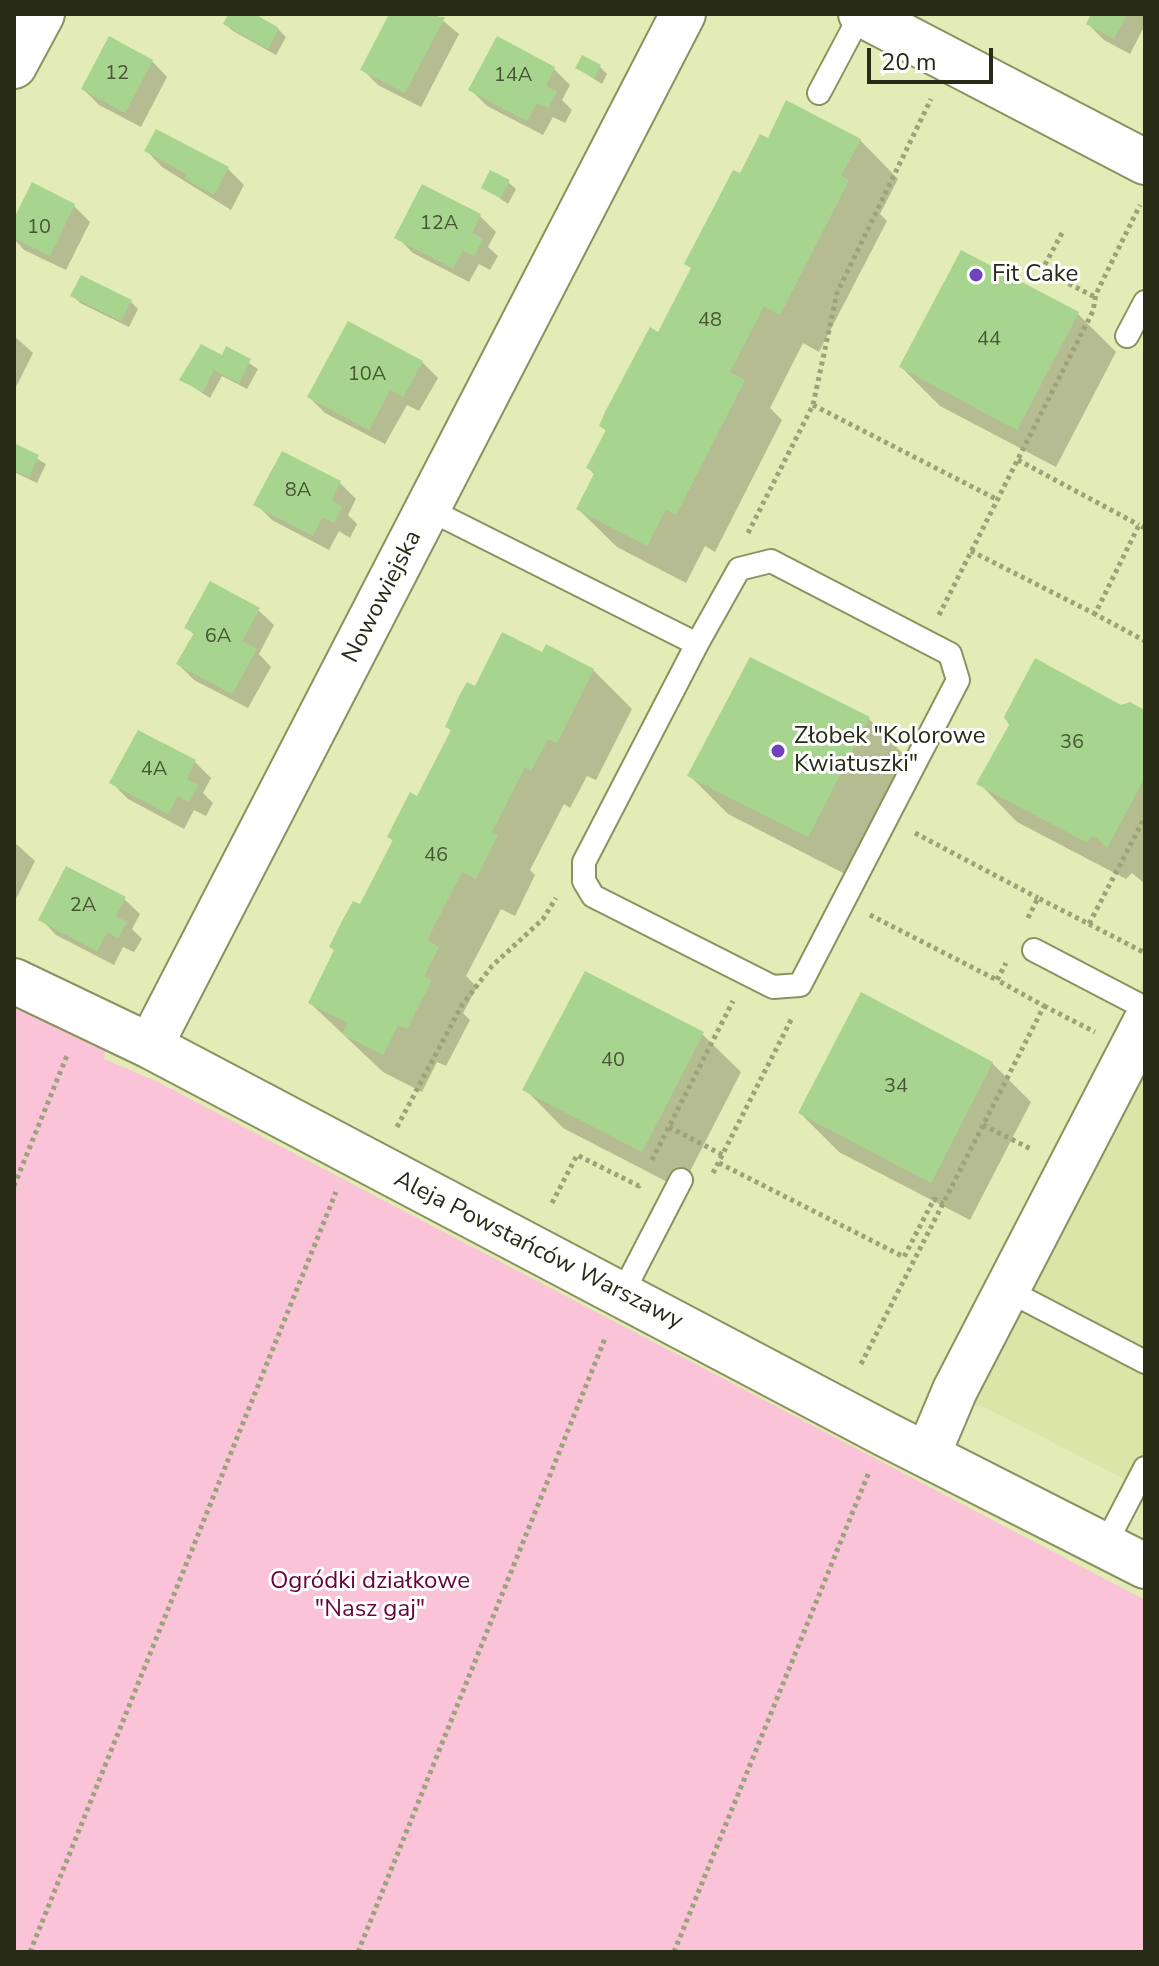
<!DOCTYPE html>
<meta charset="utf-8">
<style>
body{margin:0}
#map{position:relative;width:1159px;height:1966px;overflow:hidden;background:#e3ecb6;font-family:"Nunito Sans",sans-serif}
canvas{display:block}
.frame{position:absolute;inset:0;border:16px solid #282b16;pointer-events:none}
.scale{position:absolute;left:867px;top:48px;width:126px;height:36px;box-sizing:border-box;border:4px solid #282b16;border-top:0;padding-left:10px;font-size:24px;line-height:28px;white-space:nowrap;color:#282b16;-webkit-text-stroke:6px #fff;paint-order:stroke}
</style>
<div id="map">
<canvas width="1159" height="1966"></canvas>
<div class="frame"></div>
<div class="scale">20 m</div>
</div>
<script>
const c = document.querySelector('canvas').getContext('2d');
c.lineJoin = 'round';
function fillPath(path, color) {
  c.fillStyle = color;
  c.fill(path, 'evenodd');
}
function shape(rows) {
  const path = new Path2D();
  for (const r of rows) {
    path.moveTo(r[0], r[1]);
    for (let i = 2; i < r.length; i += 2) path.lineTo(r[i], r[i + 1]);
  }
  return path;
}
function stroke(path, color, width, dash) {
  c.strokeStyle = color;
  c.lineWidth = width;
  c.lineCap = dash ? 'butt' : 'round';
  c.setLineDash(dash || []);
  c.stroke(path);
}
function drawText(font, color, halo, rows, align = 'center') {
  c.font = font + ' "Nunito Sans",sans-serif';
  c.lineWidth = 6;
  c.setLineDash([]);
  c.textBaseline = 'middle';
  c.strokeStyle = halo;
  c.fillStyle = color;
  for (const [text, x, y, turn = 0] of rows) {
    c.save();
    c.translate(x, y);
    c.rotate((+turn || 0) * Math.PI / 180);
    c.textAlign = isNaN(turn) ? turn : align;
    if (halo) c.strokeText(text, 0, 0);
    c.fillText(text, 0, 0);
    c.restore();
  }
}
const built = shape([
 [1145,980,1145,1490,986,1408,930,1393]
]);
const green = shape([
 [14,1006,106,1046,104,1059,158,1082,1145,1600,1145,1952,14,1952]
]);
const shadow = shape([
 [231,14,251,14,278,29,286,37,276,55,233,31,225,24],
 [391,14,435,14,459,34,421,107,378,85,362,69],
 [1093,14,1145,14,1145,25,1130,54,1104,40,1088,24],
 [152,61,167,77,141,127,99,105,83,89],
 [599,66,607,74,602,84,577,68],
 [554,69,570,85,562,100,572,110,565,123,553,117,543,135,487,106,471,90],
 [768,140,860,140,898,179,880,214,887,221,819,352,803,343,770,408,782,420,715,552,705,546,686,583,617,547,578,509,595,475,588,468,607,432,601,426,659,334,693,270,687,264,741,176],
 [147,151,228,169,244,185,231,210,162,167],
 [508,182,516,189,508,204,484,187],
 [74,206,90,222,66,270,24,250,14,239,14,223],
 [480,216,496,232,488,247,498,256,490,270,479,264,469,282,413,253,397,237],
 [73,296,130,301,138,309,129,327,80,303],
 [1078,314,1116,352,1056,467,940,406,901,367],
 [14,336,33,353,14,391],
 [227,349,258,369,247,389,222,376,210,398,181,379,223,357],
 [422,362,438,378,419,411,407,405,385,444,325,413,309,397],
 [14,445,46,464,37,483,14,472],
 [340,483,356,499,348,515,357,524,350,538,339,531,329,550,272,520,256,504],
 [258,610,274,625,259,654,271,667,248,708,194,680,178,664,194,635,187,627],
 [542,655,593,670,632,709,596,780,587,776,570,808,564,804,530,870,535,875,515,916,501,909,466,976,477,987,463,1013,470,1020,446,1066,437,1062,422,1092,383,1072,310,1003,394,842,389,837,418,799,452,732,447,726,476,688],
 [1121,707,1145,712,1145,884,1132,873,1126,879,1017,822,979,783,1011,725],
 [869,719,907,758,847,875,728,814,689,775],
 [195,762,211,778,203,793,213,803,206,816,194,810,184,829,128,799,112,783],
 [14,842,35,861,14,903],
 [124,899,140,914,132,929,142,939,134,952,123,947,114,965,56,935,41,919],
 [702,1034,741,1072,681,1189,563,1128,525,1089],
 [992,1063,1031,1102,970,1220,839,1152,800,1113]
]);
const building = shape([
 [228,14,255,14,279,28,268,49,223,24],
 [389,14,445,17,405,93,360,70],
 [1091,14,1127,14,1114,39,1086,24],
 [109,36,153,60,125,113,81,89],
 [497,36,555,67,546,86,557,92,548,108,537,103,527,121,468,90],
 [582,55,601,65,594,78,575,68],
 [786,100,861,139,841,176,849,180,780,315,764,306,730,372,745,380,676,515,666,509,647,546,576,509,595,472,586,468,606,430,599,426,605,412,650,327,658,332,691,268,684,264,733,170,740,173,760,134,768,138],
 [156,129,229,167,214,195,185,179,187,174,144,151],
 [490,170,510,180,500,198,481,188],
 [32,182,75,204,50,256,14,238,14,218],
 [422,184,481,214,472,233,483,239,474,256,463,250,453,268,394,238],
 [961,250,1079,312,1017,430,899,367],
 [81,275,132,300,121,321,70,296],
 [348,321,423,361,403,397,390,390,369,430,307,397],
 [201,344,222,355,226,346,251,359,239,383,214,370,203,392,179,380],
 [14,443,39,455,29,477,14,470],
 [282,451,341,481,331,500,342,507,334,523,322,517,313,536,253,505],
 [210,581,260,608,242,641,257,649,232,694,176,664,194,633,184,628],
 [502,632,542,652,546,644,594,669,557,743,548,739,531,771,525,767,492,832,498,835,476,879,462,872,427,940,439,947,424,976,432,980,407,1029,398,1025,383,1055,342,1034,348,1023,308,1003,334,950,329,947,342,921,353,901,360,904,393,840,387,837,410,792,417,796,451,730,445,727,459,696,467,682,475,686],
 [750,657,870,717,808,837,687,776],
 [1035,658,1121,705,1130,702,1145,710,1145,777,1107,848,1097,838,1092,836,1086,842,976,784,1009,725,1004,717],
 [138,730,196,760,187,779,198,785,189,802,178,796,168,814,109,783],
 [66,866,126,897,115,916,127,922,118,938,107,932,97,951,38,920],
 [585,971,704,1032,642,1152,522,1090],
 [861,992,993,1062,931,1183,798,1113]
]);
const path = shape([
 [1062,233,1042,270,1095,297],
 [813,405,998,500],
 [1018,460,1139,525],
 [1145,528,1139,525,1095,614,1145,641],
 [748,533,813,405,837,293,931,99],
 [971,551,1095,614],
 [939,615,1093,311,1096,294,1140,205],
 [915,833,1038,898],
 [870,915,997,980],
 [1028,918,1038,898,1089,924,1145,817],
 [1089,924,1145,953],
 [1044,1006,1095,1032],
 [983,1125,1033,1150],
 [397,1127,462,1005,492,966,543,919,556,898],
 [669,1127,723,1155],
 [652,1160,733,1001],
 [719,1163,904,1257,934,1199,943,1204],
 [713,1173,792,1018],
 [14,1186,68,1053],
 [552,1203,577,1155,639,1186,640,1183],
 [861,1364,1044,1006,997,980,1006,963],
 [30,1952,336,1192],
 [358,1952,606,1336],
 [674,1952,869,1472]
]);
const service = shape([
 [819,93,861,14],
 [1127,336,1145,302],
 [428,509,697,644,584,862,584,881,593,896,773,987,800,985,958,680,950,654,771,561,739,569,697,644],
 [1034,950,1145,1008],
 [1007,1290,1145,1362],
 [622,1294,681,1180],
 [1105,1545,1145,1468]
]);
const minor = shape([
 [861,14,1145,162],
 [14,66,42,14],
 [14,981,150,1046,683,14],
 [150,1046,885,1434,1145,1566],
 [928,1454,955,1390,1145,1023]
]);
const markers = [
 [976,275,8,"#6e43bb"],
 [778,751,8,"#6e43bb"]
];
const numberNames = [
 ["12",117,74],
 ["14A",513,76],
 ["12A",439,224],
 ["10",39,228],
 ["48",710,321],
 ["44",989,340],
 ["10A",367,375],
 ["8A",298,491],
 ["6A",218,637],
 ["36",1072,743],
 ["4A",154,770],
 ["46",436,856],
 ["2A",83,906],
 ["40",613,1061],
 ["34",896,1087]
];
const poiNames = [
 ["Fit Cake",992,275],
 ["Złobek \"Kolorowe",794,737],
 ["Kwiatuszki\"",794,765]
];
const streetNames = [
 ["Nowowiejska",383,597,-63],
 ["Aleja Powstańców Warszawy",538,1251,27]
];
const parkNames = [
 ["Ogródki działkowe",370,1582],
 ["\"Nasz gaj\"",370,1610]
];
fillPath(built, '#dbe5a7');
fillPath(green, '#fac3d7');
fillPath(shadow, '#0003');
fillPath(building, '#a7d590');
stroke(service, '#8a925f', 26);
stroke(minor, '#8a925f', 48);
stroke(path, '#9ca379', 5, [4, 4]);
stroke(service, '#fff', 22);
stroke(minor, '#fff', 44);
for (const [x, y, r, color] of markers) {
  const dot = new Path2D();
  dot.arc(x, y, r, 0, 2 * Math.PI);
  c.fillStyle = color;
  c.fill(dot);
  stroke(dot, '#fff', 3);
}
drawText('20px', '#485634', null, numberNames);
drawText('24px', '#282b16', '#fff', poiNames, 'left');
drawText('24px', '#282b16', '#fff', streetNames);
drawText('24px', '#67053a', '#fff', parkNames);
</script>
